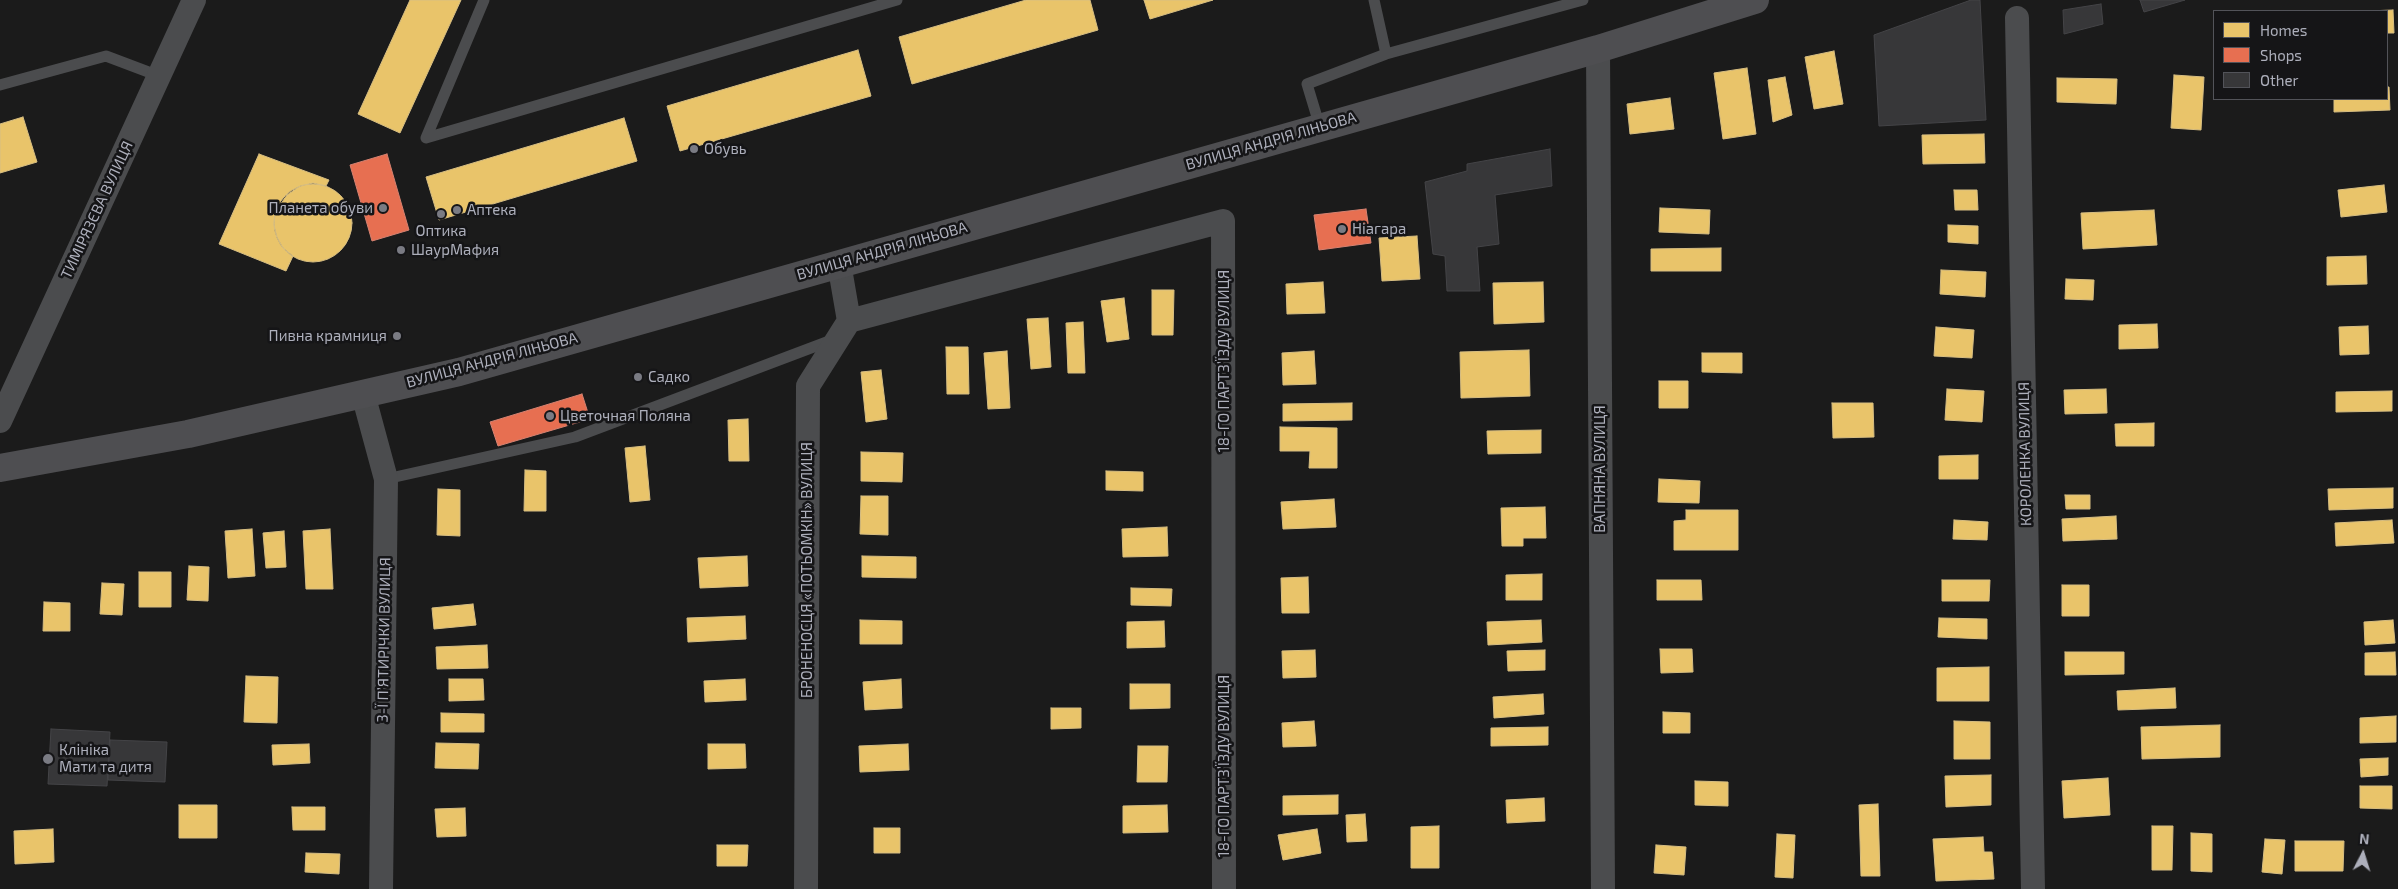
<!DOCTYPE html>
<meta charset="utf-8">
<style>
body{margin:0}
#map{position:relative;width:2398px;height:889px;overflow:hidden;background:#1b1b1b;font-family:"Exo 2",sans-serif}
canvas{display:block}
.legend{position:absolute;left:2213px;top:10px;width:175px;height:90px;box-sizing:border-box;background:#151517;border:1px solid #525359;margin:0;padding:6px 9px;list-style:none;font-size:15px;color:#adafbb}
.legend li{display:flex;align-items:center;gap:10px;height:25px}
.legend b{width:25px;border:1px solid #525359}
.north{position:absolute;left:2338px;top:829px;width:50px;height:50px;-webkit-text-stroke:4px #151517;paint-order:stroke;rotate:5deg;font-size:14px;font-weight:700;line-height:20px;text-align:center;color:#adafbb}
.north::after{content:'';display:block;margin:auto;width:18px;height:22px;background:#adafbb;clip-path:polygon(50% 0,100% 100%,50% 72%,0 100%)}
</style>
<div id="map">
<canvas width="2398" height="889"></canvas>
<ul class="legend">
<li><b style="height:14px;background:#e9c46a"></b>Homes</li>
<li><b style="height:14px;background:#e76f51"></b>Shops</li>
<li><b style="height:14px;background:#373739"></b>Other</li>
</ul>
<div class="north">N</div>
</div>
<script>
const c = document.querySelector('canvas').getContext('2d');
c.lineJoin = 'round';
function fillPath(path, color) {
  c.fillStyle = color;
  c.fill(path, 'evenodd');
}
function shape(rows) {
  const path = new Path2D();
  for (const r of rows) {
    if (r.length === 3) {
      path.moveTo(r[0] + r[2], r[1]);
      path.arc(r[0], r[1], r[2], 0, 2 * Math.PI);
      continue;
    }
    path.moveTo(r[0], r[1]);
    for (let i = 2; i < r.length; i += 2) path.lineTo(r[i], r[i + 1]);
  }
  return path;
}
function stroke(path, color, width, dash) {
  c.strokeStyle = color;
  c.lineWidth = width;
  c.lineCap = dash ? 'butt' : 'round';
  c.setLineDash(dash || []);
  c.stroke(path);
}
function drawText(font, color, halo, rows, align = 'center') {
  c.font = font + ' "Exo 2",sans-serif';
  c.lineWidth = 5;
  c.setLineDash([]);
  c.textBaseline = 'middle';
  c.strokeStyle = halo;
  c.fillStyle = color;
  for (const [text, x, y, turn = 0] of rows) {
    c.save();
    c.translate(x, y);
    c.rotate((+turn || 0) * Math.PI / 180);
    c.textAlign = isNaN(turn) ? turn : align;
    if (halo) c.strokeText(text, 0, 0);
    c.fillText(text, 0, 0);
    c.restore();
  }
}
const homes = shape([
 [410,0,461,0,400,133,358,114,410,0],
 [1026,0,1090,0,1098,30,912,84,899,37,1026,0],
 [1144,0,1213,0,1150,19,1144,0],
 [2393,10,2394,33,2387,33,2387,11,2367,11,2393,10],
 [858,50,871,96,680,151,667,106,858,50],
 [1834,51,1843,104,1814,109,1805,57,1834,51],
 [1747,68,1756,134,1723,139,1714,73,1747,68],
 [2174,75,2204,77,2201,130,2171,128,2174,75],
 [1785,77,1792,115,1773,122,1768,80,1785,77],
 [2057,78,2117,79,2116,104,2057,102,2057,78],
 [2387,87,2389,87,2390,110,2334,112,2334,99,2387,99,2387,87],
 [1670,98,1674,129,1630,134,1627,104,1670,98],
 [23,117,37,162,0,173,0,124,23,117],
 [624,118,637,161,439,220,426,177,624,118],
 [1984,134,1985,163,1923,164,1922,135,1984,134],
 [259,154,329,180,326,186,313,183,300,186,287,195,275,212,274,225,277,237,283,248,293,256,286,271,219,244,259,154],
 [313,223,39],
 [2384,185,2387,212,2341,217,2338,190,2384,185],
 [1954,190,1977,190,1978,210,1955,210,1954,190],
 [1660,208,1710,210,1709,234,1659,232,1660,208],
 [2154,210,2157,245,2083,249,2081,213,2154,210],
 [1948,225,1978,226,1978,244,1948,242,1948,225],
 [1417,236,1420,279,1382,281,1379,238,1417,236],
 [1721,248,1721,271,1651,271,1651,249,1721,248],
 [2366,256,2367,284,2327,285,2327,257,2366,256],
 [1941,270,1986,272,1985,297,1940,294,1941,270],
 [2066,279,2094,280,2093,300,2065,299,2066,279],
 [1323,282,1325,313,1287,314,1286,284,1323,282],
 [1543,282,1544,322,1494,324,1493,283,1543,282],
 [1152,290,1174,290,1173,335,1152,335,1152,290],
 [1124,298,1129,339,1107,342,1101,301,1124,298],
 [1048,318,1051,367,1031,369,1027,319,1048,318],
 [1083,322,1085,373,1068,373,1066,323,1083,322],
 [2157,324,2158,348,2119,349,2119,325,2157,324],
 [2368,326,2369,354,2340,355,2339,327,2368,326],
 [1936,327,1974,330,1972,358,1934,356,1936,327],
 [946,347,968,347,969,394,947,394,946,347],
 [1529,350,1530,396,1461,398,1460,352,1529,350],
 [1007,351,1010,408,988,409,984,353,1007,351],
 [1314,351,1316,384,1283,385,1282,353,1314,351],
 [1702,353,1742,353,1742,373,1702,372,1702,353],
 [881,370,887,419,866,422,861,372,881,370],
 [1659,381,1688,381,1688,408,1659,408,1659,381],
 [1947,389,1984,391,1982,422,1945,420,1947,389],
 [2106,389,2107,413,2065,414,2064,390,2106,389],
 [2392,391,2392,411,2336,412,2336,392,2392,391],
 [1352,403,1352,420,1283,421,1283,404,1352,403],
 [1832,403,1873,403,1874,437,1833,438,1832,403],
 [748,419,749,461,729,461,728,420,748,419],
 [2154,423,2154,446,2116,446,2115,424,2154,423],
 [1280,427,1337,428,1337,468,1309,468,1310,451,1280,451,1280,427],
 [1541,430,1541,453,1488,454,1487,431,1541,430],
 [645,446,650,500,630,502,625,448,645,446],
 [861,452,903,453,902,482,861,481,861,452],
 [1978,455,1978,479,1939,479,1939,456,1978,455],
 [525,470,546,471,546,511,524,511,525,470],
 [1106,471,1143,472,1143,491,1106,490,1106,471],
 [1659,479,1700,481,1699,503,1658,502,1659,479],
 [2393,488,2393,508,2329,510,2328,489,2393,488],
 [438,489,460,490,460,536,437,535,438,489],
 [2065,495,2090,495,2090,509,2066,509,2065,495],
 [861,496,888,496,888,535,860,534,861,496],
 [1334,499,1336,527,1283,529,1281,502,1334,499],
 [1545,507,1546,538,1523,538,1523,546,1502,546,1501,508,1545,507],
 [1686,510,1738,510,1738,550,1674,550,1674,521,1686,520,1686,510],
 [2116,516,2117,539,2063,541,2062,519,2116,516],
 [1954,520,1988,522,1987,540,1953,539,1954,520],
 [2392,520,2394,543,2336,546,2335,523,2392,520],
 [1167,527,1168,556,1123,557,1122,529,1167,527],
 [252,529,255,576,228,578,225,531,252,529],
 [330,529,333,589,306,589,303,531,330,529],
 [284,531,286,567,266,568,263,533,284,531],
 [747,556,748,586,700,588,698,558,747,556],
 [862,556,916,557,916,578,862,577,862,556],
 [189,566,209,567,208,601,187,600,189,566],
 [139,572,171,572,171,607,139,607,139,572],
 [1542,574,1542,600,1506,600,1506,575,1542,574],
 [1308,577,1309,613,1282,613,1281,578,1308,577],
 [1657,580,1701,580,1702,600,1657,600,1657,580],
 [1942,580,1990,580,1989,601,1942,601,1942,580],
 [102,583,124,584,122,615,100,614,102,583],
 [2062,585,2089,585,2089,616,2062,616,2062,585],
 [1131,588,1172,589,1171,606,1131,605,1131,588],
 [44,602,70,603,70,631,43,631,44,602],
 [473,604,476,625,434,629,432,608,473,604],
 [745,616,746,639,688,642,687,618,745,616],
 [1939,618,1987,619,1987,639,1938,637,1939,618],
 [860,620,902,621,902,644,860,644,860,620],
 [1541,620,1542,642,1488,645,1487,622,1541,620],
 [2393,620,2395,643,2365,645,2364,622,2393,620],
 [1164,621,1165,647,1127,648,1127,622,1164,621],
 [487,645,488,668,437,669,436,647,487,645],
 [1660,649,1692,649,1693,672,1661,673,1660,649],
 [1315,650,1316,677,1283,678,1282,651,1315,650],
 [1545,650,1545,670,1508,671,1507,651,1545,650],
 [2065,652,2124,652,2124,674,2065,675,2065,652],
 [2395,652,2396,675,2365,675,2365,653,2395,652],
 [1989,667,1989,701,1937,701,1937,668,1989,667],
 [246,676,278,677,277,723,244,722,246,676],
 [449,679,483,679,484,700,449,701,449,679],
 [745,679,746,700,705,702,704,681,745,679],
 [901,679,902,708,865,710,863,682,901,679],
 [1130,684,1170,684,1170,708,1130,709,1130,684],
 [2175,688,2176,708,2118,710,2117,691,2175,688],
 [1543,694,1544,714,1494,718,1493,697,1543,694],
 [1051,708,1081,708,1081,728,1051,729,1051,708],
 [1663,712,1690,713,1690,733,1663,733,1663,712],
 [441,713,484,714,484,732,441,732,441,713],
 [2396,716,2396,742,2360,743,2360,718,2396,716],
 [1314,721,1316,746,1283,747,1282,723,1314,721],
 [1954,721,1990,722,1990,759,1954,759,1954,721],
 [2220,725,2220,757,2142,759,2141,727,2220,725],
 [1548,727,1548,745,1491,746,1491,728,1548,727],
 [436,743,479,744,478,769,435,768,436,743],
 [309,744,310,763,273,765,272,745,309,744],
 [708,744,745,744,746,768,708,769,708,744],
 [908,744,909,770,860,772,859,746,908,744],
 [1138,746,1168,746,1167,782,1137,782,1138,746],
 [2388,758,2388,775,2361,777,2360,759,2388,758],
 [1991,775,1991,805,1946,807,1945,776,1991,775],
 [2108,778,2110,815,2064,818,2062,781,2108,778],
 [1695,781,1728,782,1728,806,1695,805,1695,781],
 [2360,786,2392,786,2392,809,2360,808,2360,786],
 [1338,795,1338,814,1283,815,1283,796,1338,795],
 [1544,798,1545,821,1507,823,1506,800,1544,798],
 [1878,804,1880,876,1861,876,1859,805,1878,804],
 [179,805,217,805,217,838,179,838,179,805],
 [1167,805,1168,832,1123,833,1123,806,1167,805],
 [292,807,325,807,325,830,293,830,292,807],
 [465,808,466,836,437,837,435,809,465,808],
 [1365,814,1367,841,1347,842,1346,815,1365,814],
 [1439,826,1439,868,1411,868,1411,827,1439,826],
 [2152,826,2173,826,2172,870,2152,870,2152,826],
 [874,828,900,828,900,853,874,853,874,828],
 [53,829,54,862,15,864,14,831,53,829],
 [1317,829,1321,853,1283,860,1278,835,1317,829],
 [2191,833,2212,834,2212,872,2191,871,2191,833],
 [1777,834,1795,835,1793,878,1775,877,1777,834],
 [1983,837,1984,852,1992,852,1994,879,1936,881,1933,839,1983,837],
 [2265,839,2285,840,2282,874,2262,872,2265,839],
 [2295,841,2344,841,2343,871,2295,871,2295,841],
 [717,845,748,845,747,866,717,866,717,845],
 [1656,845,1686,847,1684,875,1654,873,1656,845],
 [306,853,340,854,339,874,305,872,306,853]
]);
const shops = shape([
 [387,154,409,230,372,241,350,165,387,154],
 [1366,209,1371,243,1319,250,1314,215,1366,209],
 [582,394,590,419,498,446,490,422,582,394]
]);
const building = shape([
 [1971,0,1980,0,1986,120,1879,126,1874,35,1971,0],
 [2140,0,2185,0,2144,12,2140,0],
 [2101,4,2103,24,2064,34,2063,10,2101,4],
 [1550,149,1552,186,1495,195,1499,244,1477,247,1480,291,1447,291,1445,256,1433,254,1425,182,1467,171,1467,164,1550,149],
 [51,729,110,732,107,786,48,784,51,729],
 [110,740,167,742,165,782,108,780,110,740]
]);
const lane = shape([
 [1374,0,1386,54],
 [0,85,106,56,159,76],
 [1320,127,1307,84,1386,54,1583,0],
 [426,138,897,0],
 [426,138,484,0],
 [386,479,575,437,832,340]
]);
const street = shape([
 [2017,18,2033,889],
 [1598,49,1603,889],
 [849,321,1223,221,1224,889],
 [363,394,386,479,381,889],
 [0,421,194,0],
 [806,889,808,386,849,321,839,263]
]);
const primary = shape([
 [0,468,188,434,459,372,1598,49,1755,0]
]);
const markers = [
 [694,149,5,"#7a7b83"],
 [383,208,5,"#7a7b83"],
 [457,210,5,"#7a7b83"],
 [441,214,5,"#7a7b83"],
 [1342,229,5,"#7a7b83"],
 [401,250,5,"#7a7b83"],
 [397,336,5,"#7a7b83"],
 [638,377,5,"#7a7b83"],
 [550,416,5,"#7a7b83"],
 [48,759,6,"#7a7b83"]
];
const streetNames = [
 ["ВУЛИЦЯ АНДРІЯ ЛІНЬОВА",1271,141,-16],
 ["ТИМІРЯЗЄВА ВУЛИЦЯ",97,210,-65],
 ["ВУЛИЦЯ АНДРІЯ ЛІНЬОВА",882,251,-16],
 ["ВУЛИЦЯ АНДРІЯ ЛІНЬОВА",492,360,-15],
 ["18-ГО ПАРТЗ’ЇЗДУ ВУЛИЦЯ",1224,361,-90],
 ["КОРОЛЕНКА ВУЛИЦЯ",2025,454,-91],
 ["ВАПНЯНА ВУЛИЦЯ",1600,469,-90],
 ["БРОНЕНОСЦЯ «ПОТЬОМКІН» ВУЛИЦЯ",807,570,-90],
 ["3-Ї П’ЯТИРІЧКИ ВУЛИЦЯ",384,640,-89],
 ["18-ГО ПАРТЗ’ЇЗДУ ВУЛИЦЯ",1224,766,-90]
];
const poiNames = [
 ["Обувь",704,149],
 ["Планета обуви",373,208,"right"],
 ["Аптека",467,210],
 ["Ніагара",1352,229],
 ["Оптика",441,231,"center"],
 ["ШаурМафия",411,250],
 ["Пивна крамниця",387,336,"right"],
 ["Садко",648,377],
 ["Цветочная Поляна",560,416],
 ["Клініка",59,750],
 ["Мати та дитя",59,767]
];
fillPath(homes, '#e9c46a');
stroke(homes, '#d7be82', 1);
fillPath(shops, '#e76f51');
stroke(shops, '#d68271', 1);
fillPath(building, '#373739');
stroke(building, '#444447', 1);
stroke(lane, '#4b4c4e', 11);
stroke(street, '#4b4c4e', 24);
stroke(primary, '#4e4e51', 28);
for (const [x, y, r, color] of markers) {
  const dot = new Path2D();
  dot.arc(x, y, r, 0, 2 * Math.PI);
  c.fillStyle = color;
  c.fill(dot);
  stroke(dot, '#151517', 2);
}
drawText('15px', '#adafbb', '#151517', streetNames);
drawText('15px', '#adafbb', '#151517', poiNames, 'left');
</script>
